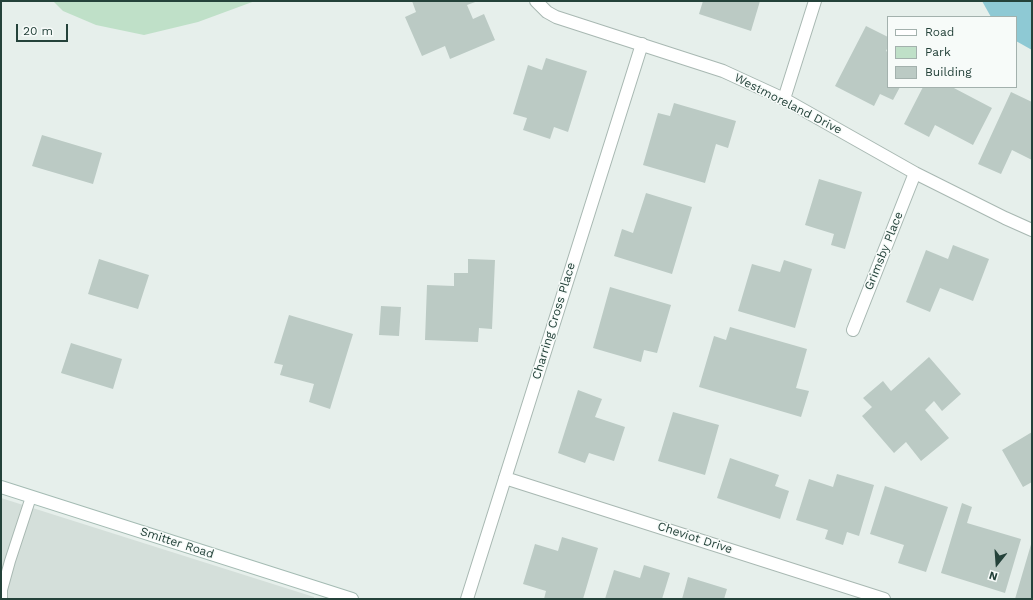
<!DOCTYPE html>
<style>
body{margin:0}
#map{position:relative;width:1033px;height:600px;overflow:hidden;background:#e6efeb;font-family:"Work Sans",sans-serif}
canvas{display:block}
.frame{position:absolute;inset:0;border:2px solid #24423a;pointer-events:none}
.legend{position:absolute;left:887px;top:16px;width:130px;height:72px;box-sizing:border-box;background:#f7fbf9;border:1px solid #a3b1ad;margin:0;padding:5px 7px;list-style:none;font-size:12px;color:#24423a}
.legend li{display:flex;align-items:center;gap:8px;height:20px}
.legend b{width:20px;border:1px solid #a3b1ad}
.north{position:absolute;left:977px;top:544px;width:40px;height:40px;-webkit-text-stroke:3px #f7fbf9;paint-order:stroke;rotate:197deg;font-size:11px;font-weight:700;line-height:16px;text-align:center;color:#24423a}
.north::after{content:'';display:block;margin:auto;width:14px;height:18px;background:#24423a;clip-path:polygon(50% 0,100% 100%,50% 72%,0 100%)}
.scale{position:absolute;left:16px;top:24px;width:52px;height:18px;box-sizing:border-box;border:2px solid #24423a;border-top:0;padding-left:5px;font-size:12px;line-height:14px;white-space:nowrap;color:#24423a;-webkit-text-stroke:3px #f7fbf9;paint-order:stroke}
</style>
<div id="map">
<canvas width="1033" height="600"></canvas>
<div class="frame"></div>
<ul class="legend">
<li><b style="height:5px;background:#fff"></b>Road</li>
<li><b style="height:11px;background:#bfe0c8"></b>Park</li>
<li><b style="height:11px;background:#bbcac4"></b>Building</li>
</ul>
<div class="north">N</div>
<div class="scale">20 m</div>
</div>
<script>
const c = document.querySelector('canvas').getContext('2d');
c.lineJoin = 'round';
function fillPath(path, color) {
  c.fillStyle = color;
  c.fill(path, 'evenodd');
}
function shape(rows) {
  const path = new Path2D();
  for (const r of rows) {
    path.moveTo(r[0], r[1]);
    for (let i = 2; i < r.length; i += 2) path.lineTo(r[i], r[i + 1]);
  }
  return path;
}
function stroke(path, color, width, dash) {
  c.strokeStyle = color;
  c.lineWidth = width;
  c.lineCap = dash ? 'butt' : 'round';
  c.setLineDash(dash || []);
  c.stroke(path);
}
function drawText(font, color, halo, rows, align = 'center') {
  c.font = font + ' "Work Sans",sans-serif';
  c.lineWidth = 3;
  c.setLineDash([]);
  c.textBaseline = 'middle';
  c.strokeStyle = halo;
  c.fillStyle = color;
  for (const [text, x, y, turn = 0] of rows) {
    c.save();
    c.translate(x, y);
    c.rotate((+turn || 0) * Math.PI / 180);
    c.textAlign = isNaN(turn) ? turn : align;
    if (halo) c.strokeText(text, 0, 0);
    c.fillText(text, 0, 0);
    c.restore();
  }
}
const built = shape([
 [1,498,314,597,314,599,1,599]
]);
const green = shape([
 [53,1,255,1,198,22,144,35,96,25,63,11]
]);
const water = shape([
 [982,1,1032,1,1032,50,1016,41,1016,17,991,17]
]);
const building = shape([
 [412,1,478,1,467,5,473,19,484,14,495,40,450,59,445,46,422,56,405,17,416,12],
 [703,1,760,1,751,31,699,14],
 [866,26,888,37,888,47,886,51,888,52,888,87,900,87,893,100,880,94,874,106,835,86],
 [546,58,587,71,568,132,554,127,550,139,523,130,527,118,513,114,528,65,542,70],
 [923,87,952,87,992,108,973,145,935,125,929,137,904,124],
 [1011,92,1032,102,1032,160,1012,150,1001,174,978,164],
 [674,103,736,121,728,148,716,144,705,183,643,165,658,113,670,116],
 [42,135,102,153,93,184,32,166],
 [819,179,862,192,845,249,831,245,834,234,805,225],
 [646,193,692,207,672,274,614,256,622,229,633,233],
 [953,245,989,259,973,301,940,288,930,312,906,302,926,250,948,259],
 [99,259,149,275,138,309,88,294],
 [468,259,495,260,492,329,479,328,478,342,425,340,427,285,454,286,454,273,468,273],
 [784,260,812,269,795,328,738,311,752,264,780,272],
 [610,287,671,305,657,353,644,350,641,362,593,348],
 [381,306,401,307,399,336,379,335],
 [289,315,353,334,330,409,309,402,314,384,280,375,283,365,274,363],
 [730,327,807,349,796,388,809,391,801,417,699,387,714,336,726,340],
 [71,343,122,359,113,389,61,373],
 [929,357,961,394,942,411,934,401,925,410,949,438,921,461,906,442,894,453,862,416,872,407,863,398,883,381,891,391],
 [578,390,602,399,595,417,625,427,614,461,589,453,585,463,558,453],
 [673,412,719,425,705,475,658,461],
 [1032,432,1032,482,1023,487,1002,450],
 [730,458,779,475,775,486,789,491,780,519,717,498],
 [837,474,874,485,859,536,847,532,843,545,825,539,828,530,796,520,809,479,833,487],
 [885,486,948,507,926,572,898,563,904,545,870,534],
 [962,503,972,507,967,523,1021,539,1005,593,941,573],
 [562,537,598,548,583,599,544,599,546,591,523,584,535,544,558,551],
 [1032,541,1032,599,1015,599],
 [644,565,670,573,662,599,605,599,614,570,640,578],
 [688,577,727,589,724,599,682,599]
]);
const lane = shape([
 [2,599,2,590,10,561,31,497]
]);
const street = shape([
 [536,1,547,12,556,17,723,71,784,99,915,173,1005,218,1032,230],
 [784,99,815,1],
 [853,330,915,173],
 [505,478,884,599],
 [467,599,642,44]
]);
const secondary = shape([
 [1,487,352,599]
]);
const streetNames = [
 ["Westmoreland Drive",788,104,27],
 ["Grimsby Place",884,251,-68],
 ["Charring Cross Place",554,321,-73],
 ["Cheviot Drive",695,538,18],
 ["Smitter Road",177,543,18]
];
fillPath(built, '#d4dfda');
fillPath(green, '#bfe0c8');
fillPath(water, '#8ec9d4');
fillPath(building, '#bbcac4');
stroke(lane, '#a8b8b2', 12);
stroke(street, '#a8b8b2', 14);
stroke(secondary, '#a4bbb3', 14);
stroke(lane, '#fff', 10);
stroke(street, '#fff', 12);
stroke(secondary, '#fff', 12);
drawText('12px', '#24423a', '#f7fbf9', streetNames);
</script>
